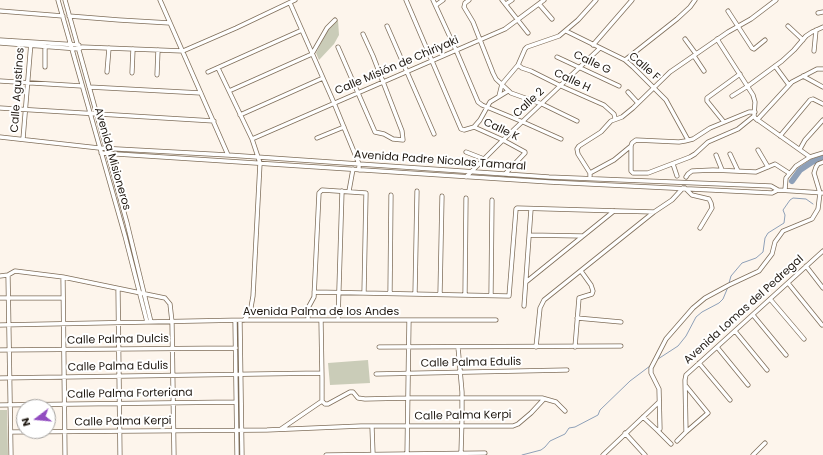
<!DOCTYPE html>
<meta charset="utf-8">
<style>
body{margin:0}
#map{position:relative;width:823px;height:455px;overflow:hidden;background:#fdf5ec;font-family:Poppins,sans-serif}
canvas{display:block}
.north{position:absolute;left:16px;top:399px;width:40px;height:40px;box-sizing:border-box;background:#fff;border:1px solid #a5a3a0;border-radius:50%;rotate:254deg;font-size:11px;font-weight:700;line-height:16px;text-align:center;color:#1f1811}
.north::after{content:'';display:block;margin:auto;width:14px;height:18px;background:#914cc0;clip-path:polygon(50% 0,100% 100%,50% 72%,0 100%)}
</style>
<div id="map">
<canvas width="823" height="455"></canvas>
<div class="north">N</div>
</div>
<script>
const c = document.querySelector('canvas').getContext('2d');
c.lineJoin = 'round';
function fillPath(path, color) {
  c.fillStyle = color;
  c.fill(path, 'evenodd');
}
function shape(rows) {
  const path = new Path2D();
  for (const r of rows) {
    path.moveTo(r[0], r[1]);
    for (let i = 2; i < r.length; i += 2) path.lineTo(r[i], r[i + 1]);
  }
  return path;
}
function stroke(path, color, width, dash) {
  c.strokeStyle = color;
  c.lineWidth = width;
  c.lineCap = dash ? 'butt' : 'round';
  c.setLineDash(dash || []);
  c.stroke(path);
}
function drawText(font, color, halo, rows, align = 'center') {
  c.font = font + ' Poppins,sans-serif';
  c.lineWidth = 4;
  c.setLineDash([]);
  c.textBaseline = 'middle';
  c.strokeStyle = halo;
  c.fillStyle = color;
  for (const [text, x, y, turn = 0] of rows) {
    c.save();
    c.translate(x, y);
    c.rotate((+turn || 0) * Math.PI / 180);
    c.textAlign = isNaN(turn) ? turn : align;
    if (halo) c.strokeText(text, 0, 0);
    c.fillText(text, 0, 0);
    c.restore();
  }
}
const green = shape([
 [338,20,339,35,334,44,319,60,316,53,328,29,332,24],
 [368,360,370,383,330,385,328,363],
 [0,410,7,410,8,455,0,455]
]);
const stream = shape([
 [729,283,731,276,742,263,756,258,763,252,765,238,768,233,784,223,785,215,783,210,790,200,793,198,806,199,813,204],
 [658,359,678,346,686,336,696,317,702,312,719,303,723,299,728,287],
 [522,455,541,450,545,447,550,441,565,434,569,428,575,427,598,415,600,410,630,381,650,366]
]);
const river = shape([
 [792,181,800,170,812,162,823,158]
]);
const minor = shape([
 [58,0,125,236,147,322],
 [65,0,127,223,151,322],
 [160,0,228,155],
 [406,0,461,129,464,130,474,127,503,140,525,152,525,153,505,174],
 [433,0,456,50,478,102,482,105,523,122,561,139],
 [469,0,465,3,464,7,473,22,493,73,496,79,511,93,542,104,577,121],
 [502,0,528,33],
 [290,3,334,103,359,164,359,170],
 [506,4,512,0],
 [539,4,552,19],
 [436,5,443,0],
 [0,11,63,16],
 [728,11,752,48,754,49,765,40],
 [818,13,823,12],
 [69,16,119,20,170,23],
 [387,26,434,134],
 [788,26,803,40],
 [566,31,625,60,633,67,666,100,688,140],
 [685,39,696,54],
 [717,39,753,95,755,102,754,116,755,118,810,157],
 [0,40,79,45],
 [0,43,79,49,82,47,183,51,236,28,295,0],
 [593,45,632,0],
 [45,46,45,67],
 [338,47,375,132,384,134,393,139,403,140,402,131,373,56,363,34],
 [814,51,816,30],
 [694,56,704,71],
 [557,57,619,86],
 [625,60,677,19,690,7,695,0],
 [518,65,522,68,531,71,561,86,604,105,614,114,615,118],
 [775,66,789,85],
 [218,68,252,139,260,163,253,296,250,313,244,320],
 [107,72,109,48],
 [208,72,302,30],
 [132,73,133,49],
 [157,75,158,50],
 [803,76,823,87],
 [0,81,82,86],
 [89,87,201,93],
 [229,91,312,54,327,28,335,20],
 [628,92,638,103],
 [499,96,502,84,518,65,525,49,527,47,559,36,578,20,596,0],
 [732,96,748,86,782,61,794,50,806,36,812,32,823,27],
 [0,108,214,121],
 [240,115,323,78],
 [754,116,738,129,708,142,695,154,690,157,648,173,633,173,631,171,631,146,632,143,636,140,679,142,685,141,693,139,710,128,749,112,755,112],
 [757,120,792,82,817,69,823,69],
 [724,122,707,101,707,98,740,74],
 [474,127,480,120,490,102,508,91],
 [780,136,810,100,813,99,823,104],
 [0,137,99,148,228,155,549,177,771,186,778,190],
 [317,138,344,127],
 [23,139,31,42],
 [252,139,505,29,544,0],
 [800,149,805,140,823,120],
 [758,150,768,167],
 [466,152,484,159],
 [101,153,549,182,772,193,778,190,823,193],
 [730,154,738,171],
 [716,155,722,170],
 [673,164,677,176],
 [590,173,578,154,577,149,579,146,601,132,611,121,622,117,633,108,670,72,728,32,751,19,776,0],
 [590,176,590,173,614,160,631,146],
 [466,177,503,140,600,48],
 [686,177,688,174,692,171,713,170,756,172,775,164,789,173],
 [685,188,692,195,709,199,711,203,712,208,700,228],
 [785,190,786,178,796,166,810,157,823,153],
 [349,191,353,169],
 [529,235,583,236],
 [806,266,823,288],
 [8,275,11,455],
 [0,276,8,275,15,271,63,277,165,298,170,304,172,322,174,455],
 [63,277,65,455],
 [526,282,614,211],
 [788,283,822,325],
 [118,289,120,455],
 [314,292,509,296,516,209,517,208,654,212],
 [390,293,391,195],
 [415,294,417,191],
 [440,294,442,196],
 [465,295,466,198],
 [491,295,492,200],
 [0,298,63,298],
 [770,299,804,339],
 [524,306,531,209],
 [753,315,786,355],
 [577,318,621,322],
 [308,320,308,308,314,297,319,193,322,190,366,193,364,293],
 [321,320,322,378,322,401],
 [338,320,342,191],
 [235,321,237,455],
 [240,321,242,455],
 [0,325,244,320,496,320],
 [735,331,767,370],
 [379,347,621,346],
 [458,347,462,392,462,419,461,453],
 [536,347,540,308,544,300,654,212,672,200,683,188],
 [575,347,579,298,592,294,593,291,591,285,581,271],
 [717,347,748,385],
 [0,350,236,348],
 [699,363,730,400],
 [376,374,567,370],
 [0,378,322,373],
 [686,386,708,413,686,432,685,380,686,375,823,251],
 [322,401,325,404,328,404,350,392,353,392,358,398,365,399,408,398,542,398,556,402,565,411],
 [0,405,236,402],
 [643,417,657,430,660,429,659,389,651,373,651,368,666,339,693,308,705,298,729,285,759,271,772,254,775,242,783,231,812,219,818,209,820,193,814,173,816,167,818,164,823,162],
 [372,427,373,454],
 [281,429,322,401],
 [657,430,671,444],
 [11,432,267,430,361,426,513,426,518,424,531,413,544,399],
 [625,433,645,455],
 [677,441,686,432],
 [326,455,485,453],
 [407,455,409,320],
 [603,455,659,402],
 [753,455,765,443]
]);
const streetNames = [
 ["Calle G",592,63,25],
 ["Calle Misión de Chiriyaki",397,66,-23],
 ["Calle F",644,67,41],
 ["Calle H",572,81,25],
 ["Calle Agustinos",18,90,-86],
 ["Calle 2",529,103,-43],
 ["Calle K",501,130,25],
 ["Avenida Misioneros",112,159,74],
 ["Avenida Padre Nicolas Tamaral",440,161,4],
 ["Avenida Lomas del Pedregal",744,310,-42],
 ["Avenida Palma de los Andes",321,312],
 ["Calle Palma Dulcis",118,340,-1],
 ["Calle Palma Edulis",471,363,-1],
 ["Calle Palma Edulis",118,367,-1],
 ["Calle Palma Forteriana",130,394,-1],
 ["Calle Palma Kerpi",463,416,-1],
 ["Calle Palma Kerpi",123,422,-1]
];
fillPath(green, '#caccb8');
stroke(stream, '#8ea0b8', 1);
stroke(river, '#8ea0b8', 6);
stroke(minor, '#7f6e5a', 5);
stroke(minor, '#fff', 3.5);
drawText('11px', '#1f1811', '#fff', streetNames);
</script>
